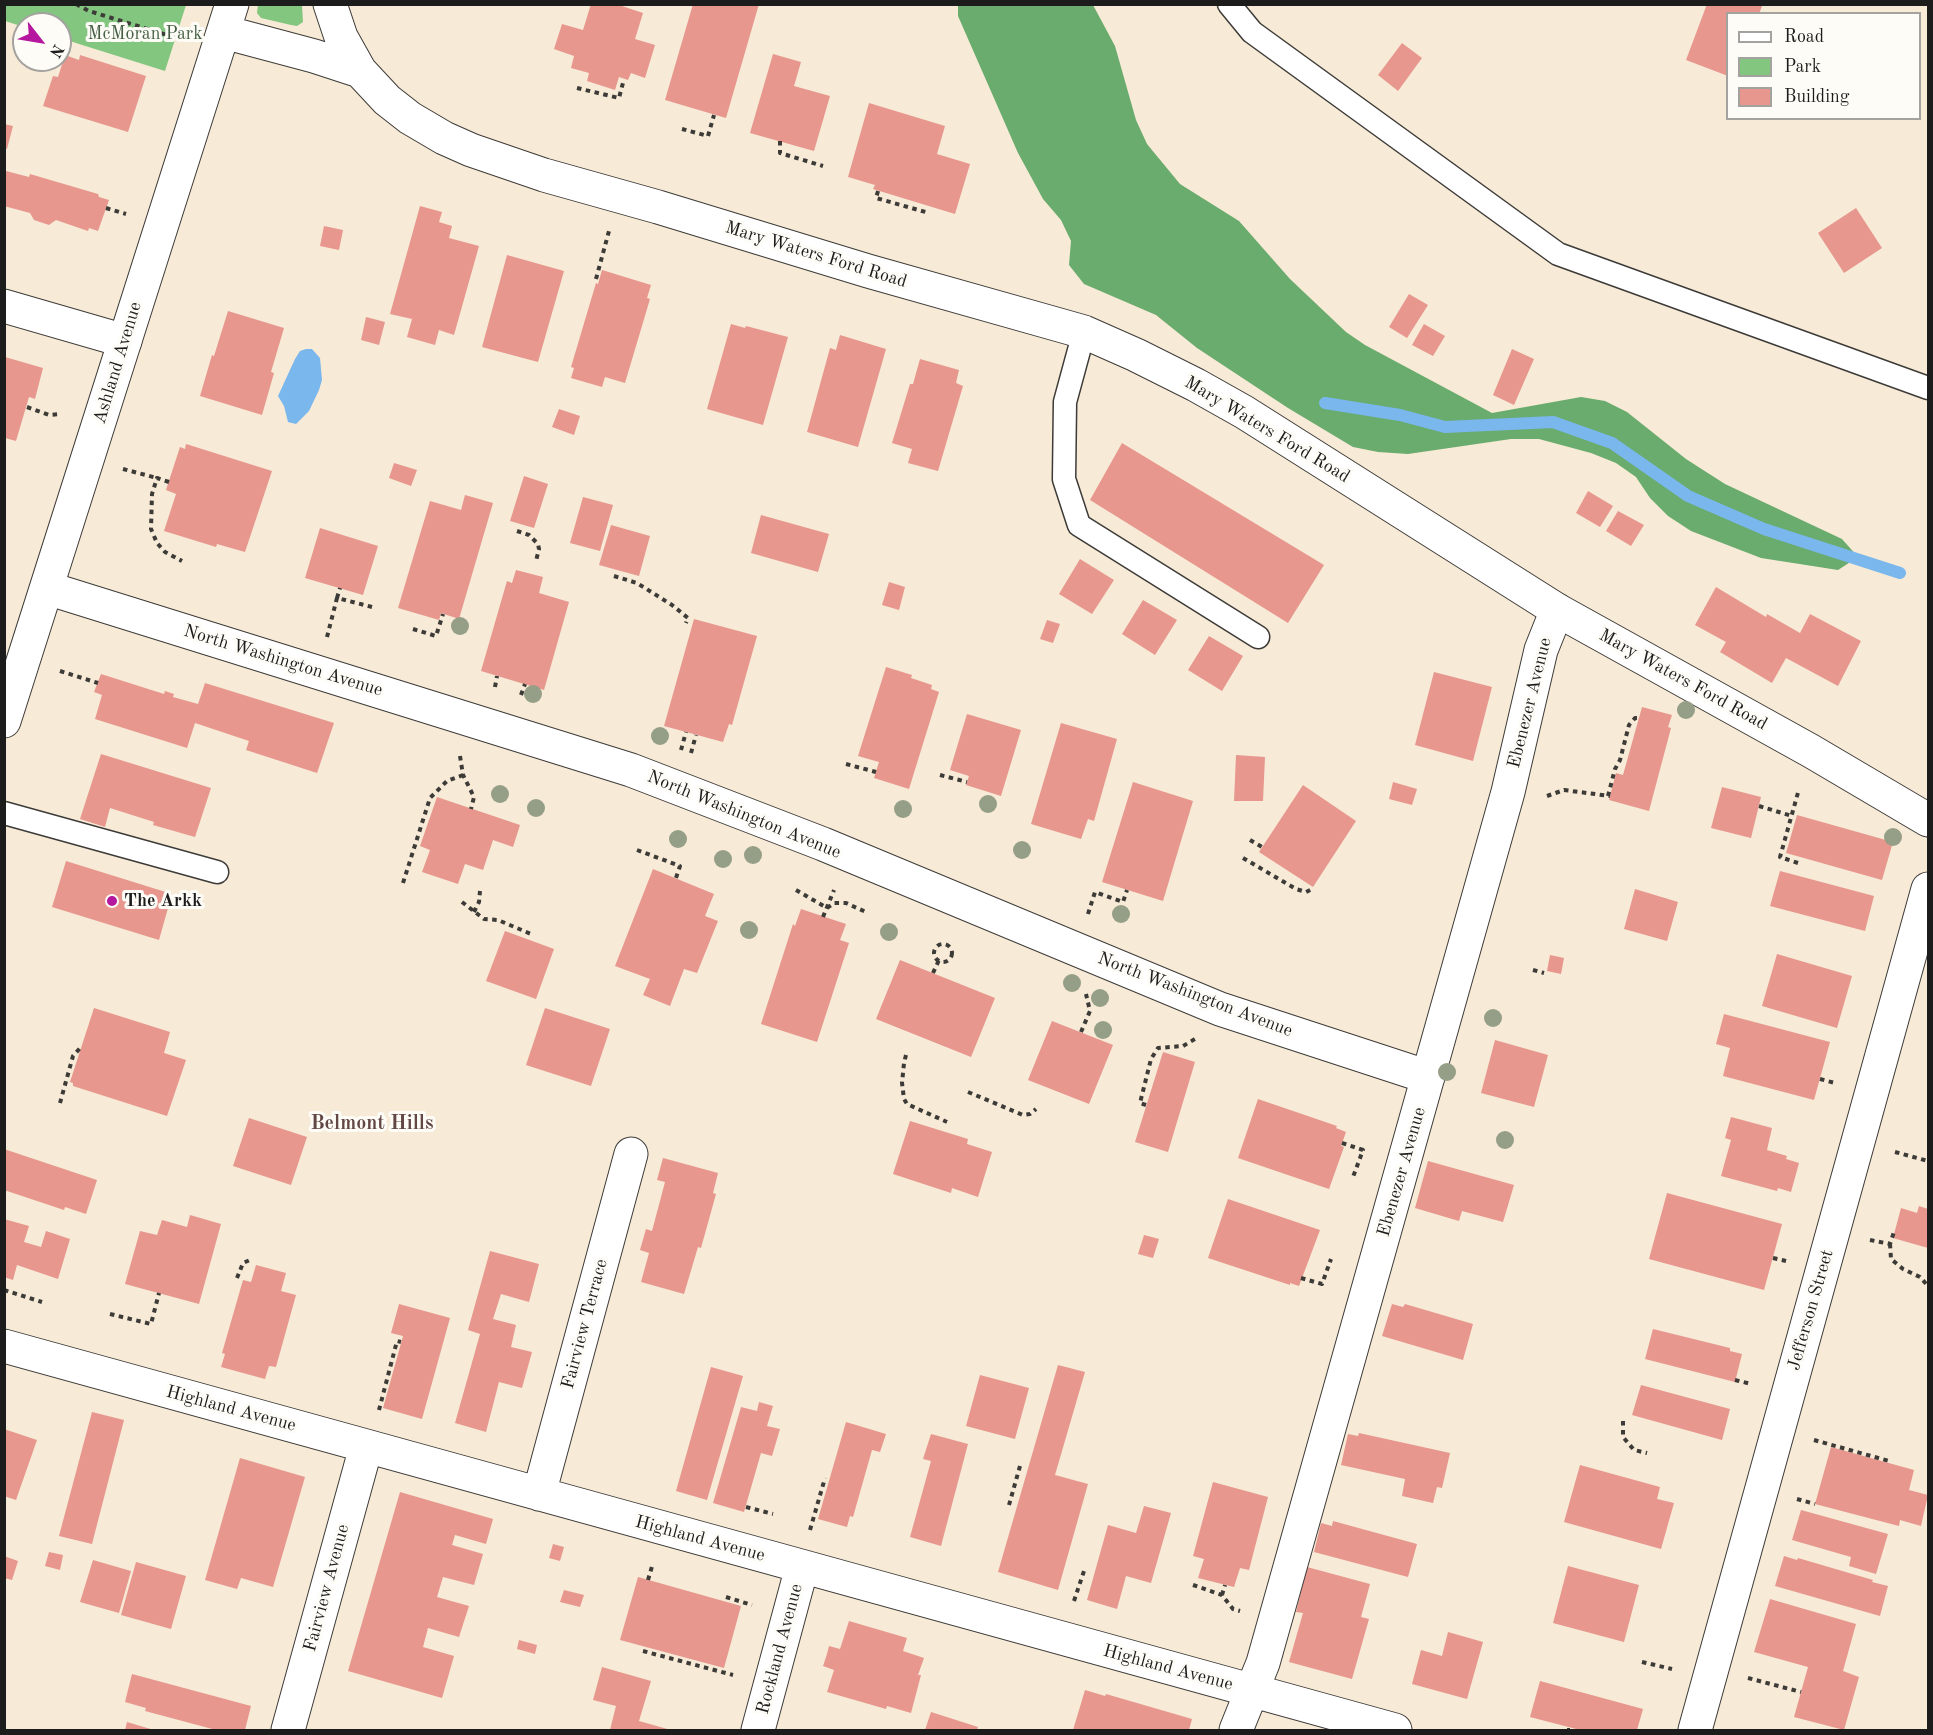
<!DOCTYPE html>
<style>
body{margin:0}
#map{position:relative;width:1933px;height:1735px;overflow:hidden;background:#f7ead6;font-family:"Old Standard TT",serif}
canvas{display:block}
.frame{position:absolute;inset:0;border:6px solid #1c1c1c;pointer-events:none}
.legend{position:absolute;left:1726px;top:12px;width:195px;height:108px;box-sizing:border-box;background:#fdfcf7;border:2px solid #a3a29f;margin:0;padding:8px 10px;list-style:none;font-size:18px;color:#1c1c1c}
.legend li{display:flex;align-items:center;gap:12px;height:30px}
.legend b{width:30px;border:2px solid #a3a29f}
.north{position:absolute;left:12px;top:12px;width:60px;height:60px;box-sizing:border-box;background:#fdfcf7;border:2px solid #a3a29f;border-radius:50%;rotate:121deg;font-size:16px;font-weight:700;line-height:24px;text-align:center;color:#1c1c1c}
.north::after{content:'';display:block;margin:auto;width:21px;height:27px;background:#b5179e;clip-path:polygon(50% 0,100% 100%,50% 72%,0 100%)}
</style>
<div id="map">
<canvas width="1933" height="1735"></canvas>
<div class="frame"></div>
<ul class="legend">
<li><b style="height:8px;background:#fff"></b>Road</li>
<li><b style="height:16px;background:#83c67f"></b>Park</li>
<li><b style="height:16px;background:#e7978e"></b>Building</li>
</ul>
<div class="north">N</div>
</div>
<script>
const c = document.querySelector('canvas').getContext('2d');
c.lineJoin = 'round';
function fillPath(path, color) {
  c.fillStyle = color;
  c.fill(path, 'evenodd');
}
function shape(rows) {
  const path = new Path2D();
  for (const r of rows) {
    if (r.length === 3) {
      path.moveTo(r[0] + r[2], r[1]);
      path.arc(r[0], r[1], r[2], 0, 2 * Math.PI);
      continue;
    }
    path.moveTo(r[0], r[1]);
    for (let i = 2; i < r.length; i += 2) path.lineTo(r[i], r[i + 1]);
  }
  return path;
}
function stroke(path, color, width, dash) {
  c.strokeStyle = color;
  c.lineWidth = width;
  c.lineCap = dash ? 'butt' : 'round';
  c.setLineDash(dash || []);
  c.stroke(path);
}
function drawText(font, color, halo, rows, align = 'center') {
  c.font = font + ' "Old Standard TT",serif';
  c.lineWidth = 6;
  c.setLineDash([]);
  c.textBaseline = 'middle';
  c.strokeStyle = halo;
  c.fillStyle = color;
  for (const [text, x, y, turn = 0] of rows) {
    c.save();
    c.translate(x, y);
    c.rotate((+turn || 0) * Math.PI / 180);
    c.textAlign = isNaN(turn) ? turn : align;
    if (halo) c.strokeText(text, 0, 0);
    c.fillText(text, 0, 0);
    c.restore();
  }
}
const green = shape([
 [4,5,5,4,186,5,165,71,60,38,60,24,24,24,24,27,5,21],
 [258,5,302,5,303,22,297,26,291,25,261,18,257,13]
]);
const forest = shape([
 [958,5,1093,5,1115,46,1136,120,1147,144,1180,184,1239,221,1290,279,1346,332,1365,345,1492,413,1581,397,1605,401,1627,412,1686,459,1725,484,1842,539,1858,557,1838,570,1761,558,1691,531,1668,516,1650,498,1636,477,1616,463,1591,453,1539,439,1511,439,1408,454,1378,452,1353,447,1288,408,1197,348,1156,315,1084,284,1069,265,1071,241,1061,220,1043,199,1018,153,958,16]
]);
const water = shape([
 [306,349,312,349,320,358,322,380,319,390,309,411,296,424,288,422,284,406,278,396,295,359,300,351]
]);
const stream = shape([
 [1325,403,1400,415,1445,427,1553,422,1612,443,1688,496,1764,529,1900,573]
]);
const building = shape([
 [591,4,616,4,643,13,635,39,655,45,645,78,631,73,628,80,619,77,615,90,587,81,589,73,571,68,574,56,554,49,562,24,583,30],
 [693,4,759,4,726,118,665,100],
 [1707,4,1757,4,1762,6,1759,14,1728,14,1728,76,1686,60],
 [1402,43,1422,58,1398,91,1378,75],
 [773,54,801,62,794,86,830,96,814,151,750,133],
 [65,55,79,60,80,55,146,76,128,132,43,106,53,76,58,77],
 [869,103,945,126,937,154,970,164,955,214,873,189,875,185,848,177],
 [4,124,13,126,7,149,4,148],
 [6,171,29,177,30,174,98,194,99,197,109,200,98,231,89,228,88,231,56,220,49,225,34,220,30,213,4,206],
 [420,206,442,212,439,222,452,226,449,238,479,246,454,335,439,330,435,345,407,337,412,319,390,314],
 [1856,208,1882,248,1844,273,1818,233],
 [324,226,343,230,339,250,320,246],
 [507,255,564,271,538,362,482,347],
 [602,270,651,285,647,298,650,299,625,383,605,377,602,387,571,378,574,368,571,367,596,283,598,284],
 [1409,294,1428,305,1407,338,1389,327],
 [228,311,284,328,271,372,274,373,262,415,200,396,212,355,214,356],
 [366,317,385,322,379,345,361,340],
 [731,324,745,328,746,326,788,337,763,425,707,409],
 [1424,324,1445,336,1433,356,1412,345],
 [840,335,886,349,858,447,807,432,830,348,836,350],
 [1512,349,1534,359,1514,405,1493,395],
 [5,357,43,368,35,399,29,397,16,441,5,438],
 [920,359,959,370,956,383,963,386,938,471,908,463,912,449,892,443,910,384,913,384],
 [559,409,580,416,574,435,552,427],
 [1122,443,1324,565,1288,623,1090,500],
 [186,444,272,471,245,552,217,544,216,547,164,531,176,494,166,490,180,447,185,449],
 [394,463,417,470,411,486,389,478],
 [524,476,548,484,534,528,510,521],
 [1588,491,1613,506,1600,527,1576,513],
 [465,495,493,503,459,619,441,613,439,620,398,608,430,501,461,510],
 [583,497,613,505,600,551,570,543],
 [1618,511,1644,525,1631,546,1606,531],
 [761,515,829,534,818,572,751,553],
 [611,525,650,536,639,576,599,565],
 [320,528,378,546,363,595,305,578],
 [1080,559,1114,580,1092,614,1059,594],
 [516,570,543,577,539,593,569,602,544,690,481,671,507,581,512,583],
 [889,582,905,587,899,610,882,605],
 [1716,587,1766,617,1767,614,1800,633,1810,614,1861,641,1838,686,1786,658,1772,683,1720,652,1726,642,1695,625],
 [1143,600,1177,620,1155,655,1122,634],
 [694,619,757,636,732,725,729,724,723,742,664,726],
 [1047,620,1060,624,1053,643,1040,639],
 [1209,636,1243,656,1222,691,1188,670],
 [886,667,912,675,911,678,932,685,931,689,939,692,909,789,874,778,879,762,858,756],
 [1434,672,1492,687,1473,761,1415,745],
 [101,674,164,694,165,691,174,694,173,697,198,704,205,683,334,723,317,773,246,750,249,741,195,723,187,748,95,719,102,695,94,692],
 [1642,707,1672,715,1668,727,1671,728,1649,811,1609,800,1616,773,1623,775],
 [967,714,1021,730,1001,796,966,785,969,776,950,770],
 [1061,723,1117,739,1094,821,1088,819,1081,839,1031,824],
 [101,754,211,788,195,837,153,825,154,822,110,808,105,827,80,819],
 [1236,755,1265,757,1263,801,1234,801],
 [1133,782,1193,801,1163,901,1102,882],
 [1393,782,1417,789,1412,805,1389,799],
 [1303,785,1356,821,1313,887,1259,852],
 [1722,787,1761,797,1751,838,1711,828],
 [437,797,520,825,513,847,493,840,483,870,465,864,458,884,422,872,430,850,420,846],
 [1797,815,1893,842,1882,880,1786,853],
 [66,861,172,894,159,940,52,907],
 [653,869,714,894,705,916,718,921,697,973,684,969,670,1006,643,995,650,979,615,966],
 [1780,871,1874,896,1865,931,1770,906],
 [1635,889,1678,902,1667,941,1624,929],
 [801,909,846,924,840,940,849,943,817,1042,761,1024,793,924,795,926],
 [505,931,554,949,536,999,486,981],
 [1777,954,1852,976,1837,1028,1762,1006],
 [1550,955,1564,958,1561,974,1547,971],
 [900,960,995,998,971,1057,876,1019],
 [94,1008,170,1032,164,1053,186,1060,167,1116,73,1086,73,1083,70,1082],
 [545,1008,610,1029,591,1086,526,1065],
 [1724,1014,1830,1042,1814,1100,1723,1076,1730,1048,1716,1044],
 [1052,1021,1113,1045,1089,1104,1028,1080],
 [1495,1040,1548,1055,1534,1107,1481,1093],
 [1163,1052,1195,1062,1168,1152,1135,1142],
 [1258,1099,1337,1126,1336,1128,1346,1132,1341,1146,1344,1147,1329,1189,1238,1158],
 [1731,1117,1772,1128,1767,1150,1787,1156,1786,1159,1799,1163,1791,1192,1778,1188,1777,1191,1721,1176,1731,1140,1725,1138],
 [249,1118,307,1137,291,1185,233,1166],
 [910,1121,968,1139,967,1144,992,1152,978,1197,952,1188,951,1193,893,1174],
 [4,1149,97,1180,86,1214,65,1207,64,1210,4,1190],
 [663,1158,718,1173,713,1193,716,1194,701,1248,698,1247,684,1294,641,1282,649,1253,640,1250,646,1229,652,1231,665,1182,657,1180],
 [1428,1161,1514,1185,1503,1222,1462,1211,1459,1221,1415,1208],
 [1667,1193,1782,1224,1764,1290,1649,1259],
 [1228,1199,1320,1230,1299,1286,1290,1283,1290,1285,1208,1258],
 [1919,1206,1928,1209,1928,1248,1893,1238,1901,1208,1917,1213],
 [190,1215,221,1224,199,1304,125,1284,140,1231,157,1235,162,1220,187,1227],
 [4,1219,29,1226,24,1242,41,1247,46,1231,70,1239,58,1279,17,1265,13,1280,4,1277],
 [1144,1235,1159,1239,1153,1258,1138,1254],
 [490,1251,539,1264,529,1302,501,1294,493,1319,516,1325,511,1347,532,1352,522,1388,499,1382,486,1432,455,1423,480,1334,468,1330],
 [256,1265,286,1273,281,1291,296,1295,276,1367,269,1366,265,1379,221,1367,225,1354,222,1353,243,1280,251,1282],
 [399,1304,450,1318,422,1419,383,1408,403,1336,391,1333],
 [1392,1304,1403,1307,1405,1304,1473,1324,1463,1360,1382,1336],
 [1653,1329,1730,1348,1730,1351,1742,1354,1735,1382,1645,1359],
 [1058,1365,1085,1372,1055,1475,1088,1484,1058,1590,998,1572],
 [711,1367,743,1376,707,1500,676,1491],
 [980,1375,1029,1388,1015,1439,966,1426],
 [1641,1385,1730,1409,1722,1440,1632,1415],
 [759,1402,773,1406,767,1426,780,1429,772,1456,761,1453,744,1512,713,1503,741,1407,757,1411],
 [92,1412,124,1420,92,1544,59,1536],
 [846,1422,886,1434,880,1452,872,1450,853,1517,850,1516,847,1527,818,1519],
 [4,1429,37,1440,16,1500,4,1496],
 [1359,1433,1450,1453,1442,1488,1437,1487,1433,1503,1402,1496,1405,1479,1341,1465,1348,1434,1358,1436],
 [931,1434,968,1444,941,1546,910,1537,931,1461,923,1459],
 [1831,1447,1914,1470,1909,1490,1928,1495,1921,1526,1900,1520,1899,1526,1815,1504],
 [240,1458,305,1477,273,1587,241,1578,237,1589,205,1580],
 [1580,1465,1660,1487,1657,1499,1674,1503,1661,1549,1564,1522],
 [1213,1482,1268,1497,1249,1570,1240,1568,1234,1587,1198,1578,1204,1559,1193,1556],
 [400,1492,493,1519,486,1544,455,1535,452,1545,483,1554,474,1585,443,1577,437,1597,469,1606,459,1637,428,1628,423,1647,454,1656,442,1698,348,1671],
 [1144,1506,1171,1513,1151,1583,1126,1576,1117,1609,1087,1600,1108,1525,1136,1533],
 [1801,1510,1888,1534,1876,1574,1849,1566,1851,1557,1792,1540],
 [1333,1521,1417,1544,1408,1577,1314,1552,1321,1523,1332,1526],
 [553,1544,564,1547,560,1561,549,1558],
 [49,1552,63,1555,60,1570,45,1566],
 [4,1556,18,1561,12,1580,4,1578],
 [1784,1556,1797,1560,1798,1558,1873,1580,1872,1582,1888,1586,1880,1616,1775,1586],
 [93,1560,131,1571,119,1613,80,1602],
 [136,1562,186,1576,171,1629,121,1615],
 [1568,1566,1639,1585,1624,1642,1553,1623],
 [1307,1567,1370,1584,1361,1617,1369,1619,1352,1679,1289,1662,1303,1613,1296,1612],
 [638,1577,741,1606,724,1668,620,1640],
 [564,1590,584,1595,580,1607,560,1602],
 [1770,1599,1856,1624,1843,1671,1859,1677,1844,1730,1794,1717,1808,1667,1754,1652],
 [849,1621,907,1638,903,1651,924,1658,918,1675,921,1675,911,1713,887,1706,886,1709,827,1692,834,1670,823,1666,827,1654,829,1646,840,1649],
 [1448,1632,1483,1642,1467,1699,1412,1684,1421,1650,1442,1656],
 [519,1640,537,1645,535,1654,517,1649],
 [602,1667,651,1681,639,1721,671,1730,610,1730,616,1706,593,1700],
 [132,1674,251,1706,245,1730,216,1730,145,1711,146,1708,125,1702],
 [1540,1681,1643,1709,1637,1730,1580,1730,1530,1717],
 [1085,1690,1105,1696,1106,1694,1192,1719,1189,1730,1073,1730],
 [931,1712,978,1727,977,1730,925,1730],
 [127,1722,154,1730,125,1730]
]);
const path = shape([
 [76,4,89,11,180,39],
 [577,88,619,98,624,79],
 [682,129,708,136,714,115],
 [780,141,780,153,823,166],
 [878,191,876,198,929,213],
 [106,208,126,214],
 [596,279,609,231],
 [27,407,49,415,61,414],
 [123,469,157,478],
 [169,482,157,478,152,494,151,529,157,543,165,552,182,561],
 [517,531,529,535,538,544,539,549,536,561],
 [614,576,637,583,672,605,688,618,686,623],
 [337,598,340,588],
 [413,629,436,636,443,614],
 [327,637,337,598,372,607],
 [60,671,98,683],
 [495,687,497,676],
 [521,695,525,684],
 [681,750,686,732],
 [691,753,696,735],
 [460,756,463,775,474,797,471,809],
 [846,764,876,772],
 [940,775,967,782],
 [1547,796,1564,790,1610,796],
 [1608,796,1615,769,1620,760,1629,725,1635,718,1639,718],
 [1759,806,1792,816],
 [1250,840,1262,847],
 [637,850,680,866,676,878],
 [1243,858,1296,889,1306,892,1312,889],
 [1798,863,1780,857,1799,789],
 [403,883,430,798,447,781,463,775],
 [796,890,827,908,834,903,846,903,868,913],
 [462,902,484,919,498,920,531,934],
 [474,912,479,902,480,891],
 [1088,914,1095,892,1123,902,1127,890],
 [823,917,834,890],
 [943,953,9],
 [1533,970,1544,973],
 [933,973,939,960],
 [1081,1032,1090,1011,1086,994],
 [906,1055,904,1063,902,1083,904,1099,907,1104,947,1122],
 [1820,1079,1835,1083],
 [968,1092,1023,1115,1030,1114,1036,1109],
 [60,1103,73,1056,81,1047],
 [1146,1105,1140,1103,1151,1059,1158,1048,1183,1046,1195,1039],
 [1342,1143,1363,1150,1353,1177],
 [1895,1152,1928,1161],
 [1870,1240,1890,1244,1894,1232],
 [1890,1244,1891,1259,1903,1269,1920,1277,1928,1286],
 [1773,1258,1786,1261],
 [237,1278,243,1263,250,1260],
 [1301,1278,1322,1284,1331,1259],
 [4,1290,42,1302],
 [110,1314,151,1324,159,1293],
 [1735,1380,1751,1384],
 [379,1410,397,1341,401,1342],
 [1623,1421,1623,1437,1634,1450,1647,1453],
 [1814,1440,1889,1461],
 [1797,1499,1815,1504],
 [1009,1505,1020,1466],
 [746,1507,773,1514],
 [810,1530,825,1478],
 [648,1580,653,1563],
 [1193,1585,1222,1595,1233,1609,1240,1611],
 [1222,1595,1225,1585],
 [726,1597,752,1605],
 [1074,1601,1084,1571],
 [643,1651,733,1675],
 [1642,1662,1672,1669],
 [1748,1678,1801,1692],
 [1567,1730,1570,1730]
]);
const lane = shape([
 [1229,4,1252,32,1558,254,1928,388],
 [1084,332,1065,402,1064,479,1079,525,1258,637],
 [4,813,217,872]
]);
const street = shape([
 [4,306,125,341],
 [47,588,631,770,823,844,1220,1009,1428,1077],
 [4,1346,1395,1730],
 [539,1494,631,1154],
 [288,1730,366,1447],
 [758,1730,802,1567],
 [1236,1730,1263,1663,1508,792,1541,650,1557,610],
 [1695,1730,1928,889]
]);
const secondary = shape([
 [330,4,341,37,360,71,387,100,410,118,444,138,471,150,544,175,658,207,868,271,1084,332,1136,355,1196,385,1244,412,1557,610,1811,751,1928,820],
 [224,32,314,56,360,71],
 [4,721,232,4]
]);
const trees = [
 [460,626],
 [533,694],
 [1686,710],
 [660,736],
 [500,794],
 [988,804],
 [536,808],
 [903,809],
 [1893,837],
 [678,839],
 [1022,850],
 [753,855],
 [723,859],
 [1121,914],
 [749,930],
 [889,932],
 [1072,983],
 [1100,998],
 [1493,1018],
 [1103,1030],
 [1447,1072],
 [1505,1140]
];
const markers = [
 [112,901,6,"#b5179e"]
];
const parkNames = [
 ["McMoran Park",145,34]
];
const streetNames = [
 ["Mary Waters Ford Road",816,255,17],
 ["Ashland Avenue",118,363,-73],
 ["Mary Waters Ford Road",1267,430,31],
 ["North Washington Avenue",283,661,17],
 ["Mary Waters Ford Road",1683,680,29],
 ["Ebenezer Avenue",1530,703,-76],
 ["North Washington Avenue",744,815,22],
 ["North Washington Avenue",1195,995,21],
 ["Ebenezer Avenue",1402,1172,-74],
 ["Jefferson Street",1811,1310,-74],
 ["Fairview Terrace",585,1324,-75],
 ["Highland Avenue",231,1409,15],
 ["Highland Avenue",700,1539,15],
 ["Fairview Avenue",327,1588,-75],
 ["Rockland Avenue",780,1649,-75],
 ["Highland Avenue",1168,1668,15]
];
const poiNames = [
 ["The Arkk",124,901]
];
const neighbourhoodNames = [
 ["Belmont Hills",372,1124]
];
fillPath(green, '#83c67f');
fillPath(forest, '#6aab6e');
fillPath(water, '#7ab7ed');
stroke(stream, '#7ab7ed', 12);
fillPath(building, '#e7978e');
stroke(lane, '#3d3b38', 25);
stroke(street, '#3d3b38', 35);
stroke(secondary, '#3d3b38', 35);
stroke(path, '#3d3b38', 4, [4.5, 4.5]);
stroke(lane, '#fff', 22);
stroke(street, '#fff', 33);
stroke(secondary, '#fff', 33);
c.fillStyle = '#959e86';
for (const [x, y] of trees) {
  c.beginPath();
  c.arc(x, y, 9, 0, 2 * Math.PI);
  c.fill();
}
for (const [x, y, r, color] of markers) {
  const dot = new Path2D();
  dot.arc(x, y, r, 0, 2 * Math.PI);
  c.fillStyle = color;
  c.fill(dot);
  stroke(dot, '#fdfcf7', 2);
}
drawText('18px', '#456044', '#fdfcf7', parkNames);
drawText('18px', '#1c1c1c', '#fdfcf7', streetNames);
drawText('bold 18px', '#1c1c1c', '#fdfcf7', poiNames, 'left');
drawText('bold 20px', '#634744', '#fdfcf7', neighbourhoodNames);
</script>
